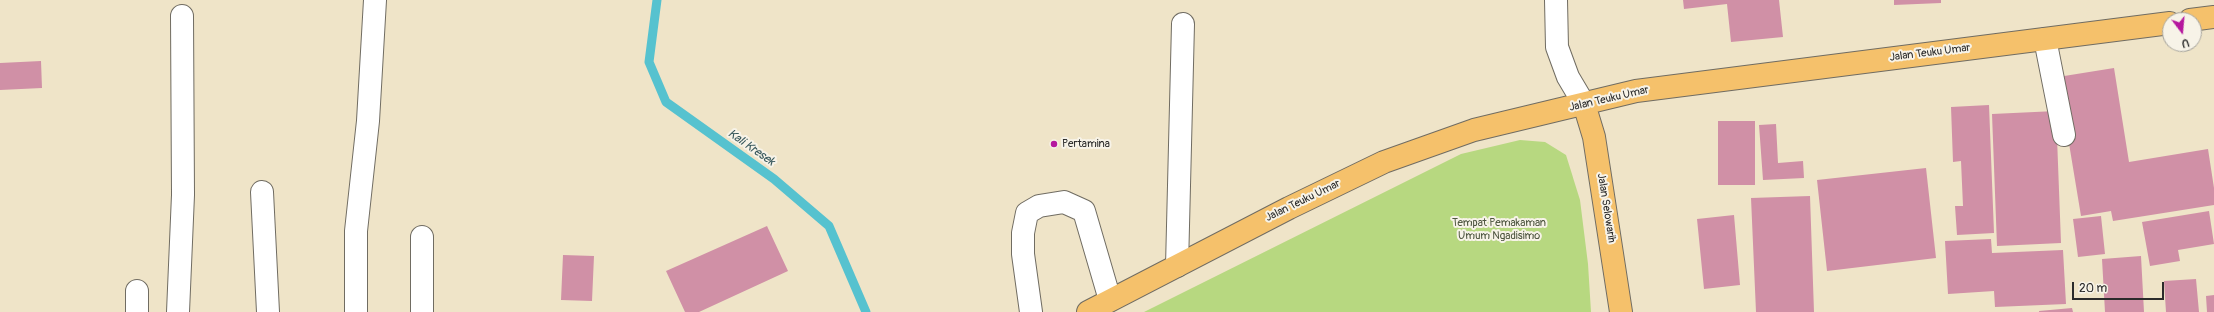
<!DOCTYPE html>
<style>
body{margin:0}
#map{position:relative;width:2214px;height:312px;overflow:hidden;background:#efe4c8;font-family:Pangolin,sans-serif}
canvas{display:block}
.north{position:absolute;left:2162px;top:12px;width:40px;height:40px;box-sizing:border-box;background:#f7f3e8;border:1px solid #a5a39c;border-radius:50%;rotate:164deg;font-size:11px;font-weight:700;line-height:16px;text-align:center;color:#2b2b2b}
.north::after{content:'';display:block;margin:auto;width:14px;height:18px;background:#b5179e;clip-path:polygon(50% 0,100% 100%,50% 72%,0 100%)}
.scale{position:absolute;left:2072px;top:282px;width:92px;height:18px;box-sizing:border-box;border:2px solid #2b2b2b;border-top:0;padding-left:5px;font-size:12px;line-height:14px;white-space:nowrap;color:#2b2b2b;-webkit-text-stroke:3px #f7f3e8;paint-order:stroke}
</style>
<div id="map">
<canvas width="2214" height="312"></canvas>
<div class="north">U</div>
<div class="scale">20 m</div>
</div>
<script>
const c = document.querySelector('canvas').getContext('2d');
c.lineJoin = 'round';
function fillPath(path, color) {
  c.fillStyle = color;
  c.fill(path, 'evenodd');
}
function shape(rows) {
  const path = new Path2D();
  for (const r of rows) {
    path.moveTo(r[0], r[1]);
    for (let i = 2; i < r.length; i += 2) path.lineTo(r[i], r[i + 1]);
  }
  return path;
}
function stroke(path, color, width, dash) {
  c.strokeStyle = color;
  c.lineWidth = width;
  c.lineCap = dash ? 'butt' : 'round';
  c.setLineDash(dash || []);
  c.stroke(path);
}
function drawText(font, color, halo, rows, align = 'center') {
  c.font = font + ' Pangolin,sans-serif';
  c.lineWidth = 4;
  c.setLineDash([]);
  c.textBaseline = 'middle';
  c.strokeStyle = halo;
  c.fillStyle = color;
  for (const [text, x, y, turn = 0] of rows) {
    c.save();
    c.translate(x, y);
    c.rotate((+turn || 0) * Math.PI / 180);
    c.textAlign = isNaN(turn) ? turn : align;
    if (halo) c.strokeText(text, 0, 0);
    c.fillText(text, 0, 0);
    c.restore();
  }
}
const green = shape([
 [1520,140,1545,142,1566,155,1580,200,1588,264,1591,312,1144,312,1461,154]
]);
const stream = shape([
 [657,0,649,62,666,102,774,179,829,226,866,312]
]);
const building = shape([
 [1683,0,1779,0,1783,37,1731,42,1727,4,1684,9],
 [1894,0,1941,0,1941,3,1894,5],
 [41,61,42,88,0,90,0,63],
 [2114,68,2129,162,2208,149,2214,188,2214,205,2113,221,2111,211,2081,216,2058,77],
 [1989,105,1994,233,1957,235,1955,206,1963,206,1961,161,1953,162,1951,107],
 [2056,111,2061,243,1997,246,1992,114],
 [1718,121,1755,121,1755,185,1718,185],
 [1776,124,1778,163,1803,161,1804,178,1763,180,1759,125],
 [1926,168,1936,258,1827,271,1817,180],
 [1810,196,1814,312,1756,312,1751,198],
 [2209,211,2214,244,2178,250,2180,261,2150,266,2142,222],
 [1734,215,1740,285,1704,289,1697,219],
 [2101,216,2105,254,2078,257,2073,219],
 [767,226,788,271,699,312,685,312,666,271],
 [1991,239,1992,253,2063,250,2066,304,1995,307,1994,291,1948,294,1945,241],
 [563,255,594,256,592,301,561,300],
 [2141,256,2144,312,2105,312,2102,259],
 [2196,279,2199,312,2166,312,2164,281],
 [2214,295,2214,312,2207,312,2206,296],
 [2072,308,2073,312,2039,312,2039,311]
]);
const minor = shape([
 [1556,0,1557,47,1568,77,1584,104],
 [2045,39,2064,135],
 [262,192,268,312],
 [422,237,422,312],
 [1177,266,1183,24],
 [137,312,137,291],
 [178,312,183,195,182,16],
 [356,312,356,231,368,121,375,0],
 [1031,312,1023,254,1023,233,1027,213,1039,206,1064,202,1084,211,1110,300]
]);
const major = shape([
 [2190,20,2214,17],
 [1584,104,1594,137,1621,312],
 [1088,312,1289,208,1384,162,1474,130,1636,91,2170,23]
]);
const markers = [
 [1054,144,4,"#b5179e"]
];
const streetNames = [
 ["Jalan Teuku Umar",1930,53,-7],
 ["Jalan Teuku Umar",1609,99,-13],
 ["Jalan Teuku Umar",1303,201,-26],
 ["Jalan Selowarih",1606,208,81]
];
const poiNames = [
 ["Pertamina",1062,144]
];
const parkNames = [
 ["Tempat Pemakaman",1499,223],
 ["Umum Ngadisimo",1499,236]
];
const waterNames = [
 ["Kali Kresek",751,148,35]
];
fillPath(green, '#b7d880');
stroke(stream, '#56c2cf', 9);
fillPath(building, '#d090a6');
stroke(minor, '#706c62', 24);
stroke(major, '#706c62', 24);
stroke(minor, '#fff', 22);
stroke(major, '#f5c16b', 22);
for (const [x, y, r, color] of markers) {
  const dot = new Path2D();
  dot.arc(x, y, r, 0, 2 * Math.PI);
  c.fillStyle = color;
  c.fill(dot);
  stroke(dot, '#f7f3e8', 1.5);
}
drawText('11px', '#2b2b2b', '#f7f3e8', streetNames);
drawText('11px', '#2b2b2b', '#f7f3e8', poiNames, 'left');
drawText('11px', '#4e5640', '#f7f3e8', parkNames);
drawText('italic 12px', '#38585c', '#f7f3e8', waterNames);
</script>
